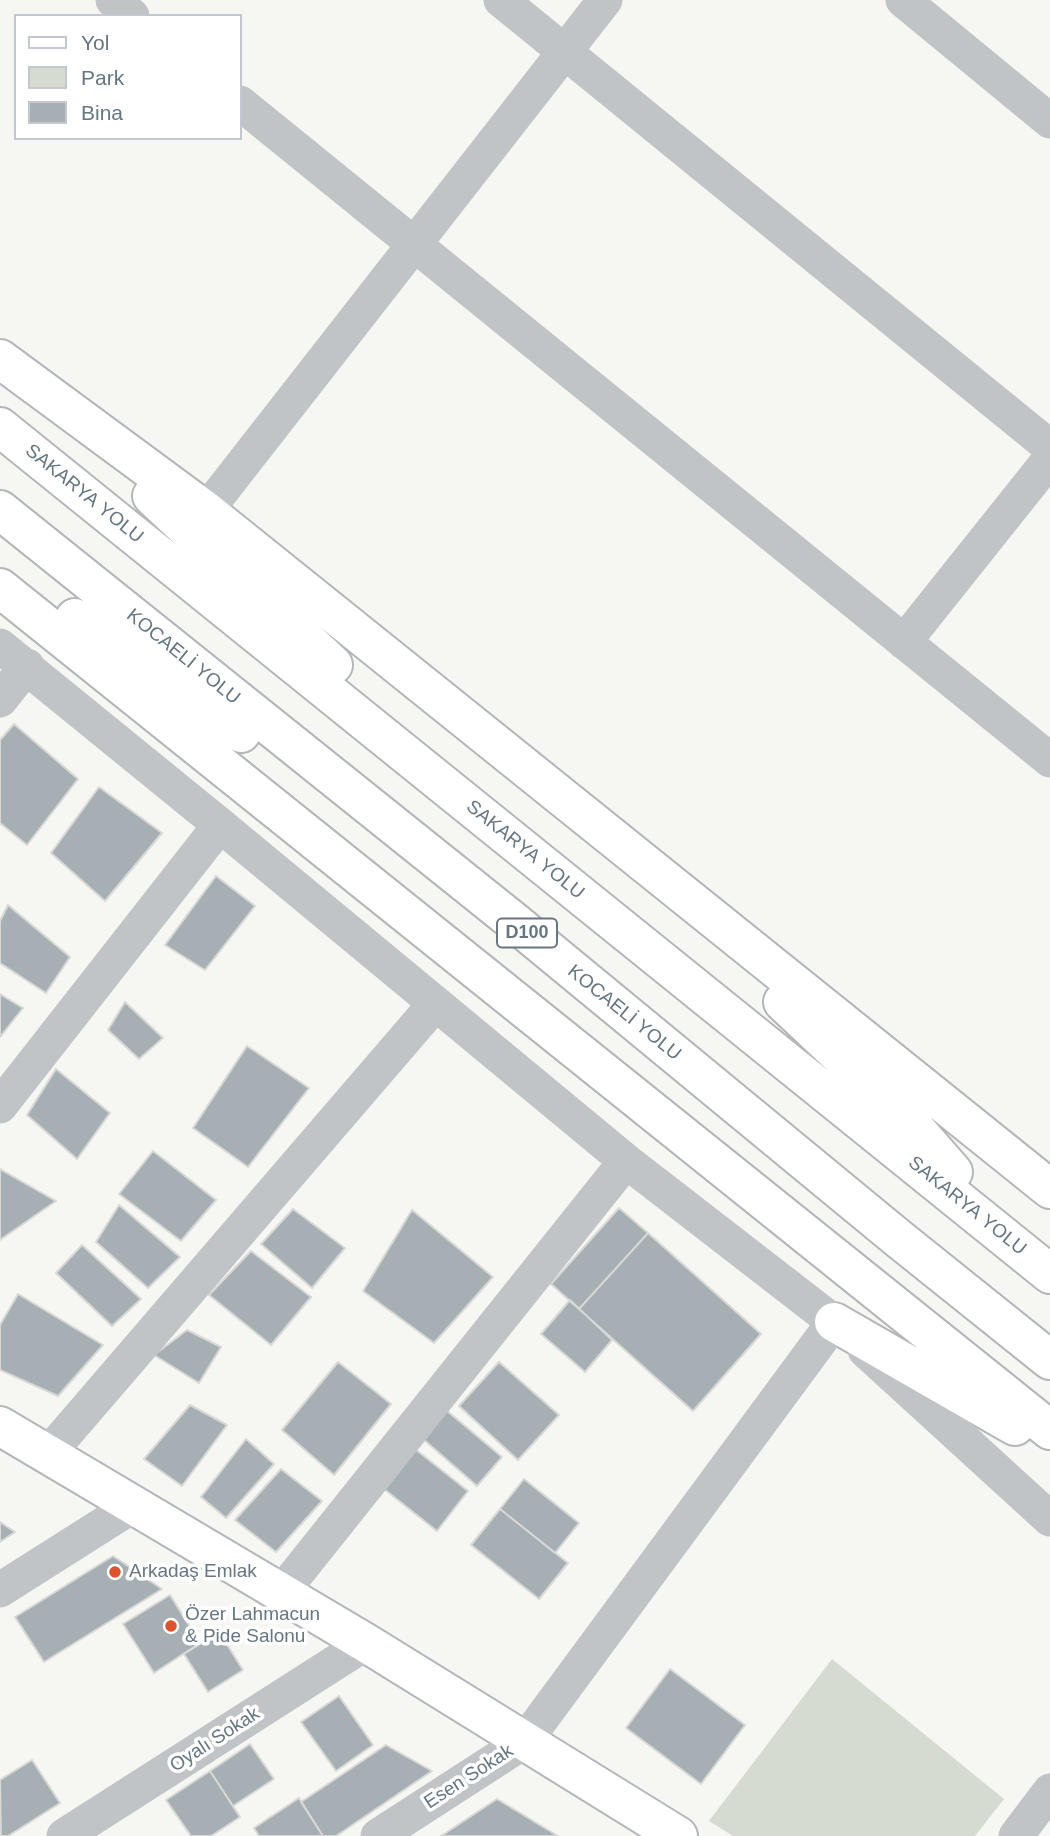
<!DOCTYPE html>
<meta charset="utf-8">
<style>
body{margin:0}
#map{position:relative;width:1050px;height:1836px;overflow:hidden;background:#f6f6f3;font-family:Arial,sans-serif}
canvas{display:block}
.legend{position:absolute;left:14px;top:14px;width:228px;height:126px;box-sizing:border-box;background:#fff;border:2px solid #c2c8cd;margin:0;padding:9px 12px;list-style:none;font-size:21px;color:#667683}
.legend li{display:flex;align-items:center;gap:14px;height:35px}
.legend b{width:35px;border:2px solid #c2c8cd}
</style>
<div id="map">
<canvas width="1050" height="1836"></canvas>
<ul class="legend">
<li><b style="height:9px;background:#fff"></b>Yol</li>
<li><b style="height:19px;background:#d6dbd2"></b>Park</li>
<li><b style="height:19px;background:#a6afb4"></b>Bina</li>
</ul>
</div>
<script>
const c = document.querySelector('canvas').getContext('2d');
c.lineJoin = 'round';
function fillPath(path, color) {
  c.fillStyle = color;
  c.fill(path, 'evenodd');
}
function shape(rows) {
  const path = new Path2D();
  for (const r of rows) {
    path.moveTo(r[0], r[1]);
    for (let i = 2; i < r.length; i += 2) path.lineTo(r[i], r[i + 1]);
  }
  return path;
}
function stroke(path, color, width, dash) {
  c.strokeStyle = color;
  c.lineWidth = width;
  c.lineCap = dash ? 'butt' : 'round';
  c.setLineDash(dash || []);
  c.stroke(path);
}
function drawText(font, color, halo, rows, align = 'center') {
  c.font = font + ' Arial,sans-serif';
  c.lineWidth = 7;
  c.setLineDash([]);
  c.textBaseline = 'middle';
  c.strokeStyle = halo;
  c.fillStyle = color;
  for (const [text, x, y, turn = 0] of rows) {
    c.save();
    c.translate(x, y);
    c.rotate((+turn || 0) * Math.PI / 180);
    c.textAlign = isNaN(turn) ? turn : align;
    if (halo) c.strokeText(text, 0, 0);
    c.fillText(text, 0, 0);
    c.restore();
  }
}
const green = shape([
 [832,1659,1004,1799,975,1836,733,1836,709,1821]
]);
const building = shape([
 [14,724,78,779,27,845,0,823,0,740,14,724],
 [99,787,162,833,105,901,51,853,99,787],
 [216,876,255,906,205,970,165,945,216,876],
 [8,905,70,957,46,993,0,963,0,921,8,905],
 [0,994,23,1008,0,1037,0,994],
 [125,1002,163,1038,139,1059,108,1030,125,1002],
 [247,1046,309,1088,248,1167,193,1128,247,1046],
 [56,1069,110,1113,77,1159,27,1115,56,1069],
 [153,1151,216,1200,181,1241,119,1194,153,1151],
 [0,1169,56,1201,0,1240,0,1169],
 [119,1205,180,1257,148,1288,96,1242,119,1205],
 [619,1208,648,1233,579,1309,551,1284,619,1208],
 [293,1209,345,1248,312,1288,261,1244,293,1209],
 [412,1210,493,1277,434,1343,363,1291,412,1210],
 [648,1233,761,1334,693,1411,579,1309,648,1233],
 [82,1245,141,1299,112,1326,56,1273,82,1245],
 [251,1251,311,1297,271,1345,209,1295,251,1251],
 [18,1294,103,1345,58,1396,0,1370,0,1325,18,1294],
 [570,1300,612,1340,585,1372,541,1334,570,1300],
 [187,1330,221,1347,199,1383,154,1355,187,1330],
 [338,1362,391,1404,334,1475,282,1430,338,1362],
 [499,1362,559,1415,518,1460,459,1406,499,1362],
 [190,1405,227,1425,182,1486,144,1459,190,1405],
 [446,1410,502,1457,477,1486,422,1438,446,1410],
 [246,1439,274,1464,226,1518,201,1497,246,1439],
 [415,1449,468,1491,437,1531,384,1489,415,1449],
 [281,1469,322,1501,276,1552,235,1520,281,1469],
 [524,1479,579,1523,555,1553,500,1509,524,1479],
 [500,1509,568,1563,539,1599,471,1545,500,1509],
 [0,1522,15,1532,0,1542,0,1522],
 [113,1556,162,1589,44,1662,15,1617,113,1556],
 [170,1595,200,1643,154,1673,123,1624,170,1595],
 [219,1632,243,1670,208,1692,184,1654,219,1632],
 [670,1669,745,1725,701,1784,626,1728,670,1669],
 [339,1696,373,1745,336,1771,301,1722,339,1696],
 [250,1744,274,1779,233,1806,210,1771,250,1744],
 [386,1745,432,1771,336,1836,323,1836,301,1802,386,1745],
 [32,1760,60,1803,8,1836,1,1836,0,1780,32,1760],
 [210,1771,240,1817,211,1836,191,1836,166,1800,210,1771],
 [299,1798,323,1836,259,1836,254,1828,299,1798],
 [497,1799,558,1836,441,1836,497,1799]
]);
const street = shape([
 [113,0,132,16],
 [501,0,1050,447],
 [903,0,1050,121],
 [240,103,1050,760],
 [206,511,605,0],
 [904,642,1050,459],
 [0,646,220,825,626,1161,834,1322,525,1741,378,1836],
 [0,700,27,666],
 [0,1106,220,825],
 [865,1350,1050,1519],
 [48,1454,435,1004],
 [0,1590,134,1505],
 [281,1593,626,1161],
 [64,1836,366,1643],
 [1016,1836,1050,1791]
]);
const secondary = shape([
 [0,1426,366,1643,678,1836]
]);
const highway = shape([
 [0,359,206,511,1050,1189],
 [0,427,1050,1274],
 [152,496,333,665],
 [0,510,513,921,899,1239,1050,1360],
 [0,588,1050,1430],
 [75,618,241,733],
 [783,1002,905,1117,953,1172],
 [834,1322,1015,1426]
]);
const markers = [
 [115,1572,7,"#dd542c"],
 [171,1626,7,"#dd542c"]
];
const shields = [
 [527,933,60]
];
const shieldNames = [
 ["D100",527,933]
];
const streetNames = [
 ["SAKARYA YOLU",84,494,39],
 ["KOCAELİ YOLU",183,657,39],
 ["SAKARYA YOLU",525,850,39],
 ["KOCAELİ YOLU",624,1013,39],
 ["SAKARYA YOLU",967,1206,39],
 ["Oyalı Sokak",215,1740,-33],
 ["Esen Sokak",469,1777,-33]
];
const poiNames = [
 ["Arkadaş Emlak",129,1572],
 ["Özer Lahmacun",185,1615],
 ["& Pide Salonu",185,1637]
];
fillPath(green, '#d6dbd2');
fillPath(building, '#a6afb4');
stroke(building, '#d8d8d6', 2);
stroke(secondary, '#b2b7bc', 42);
stroke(highway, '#b3b7ba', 42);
stroke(street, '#c0c4c7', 35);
stroke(secondary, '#fff', 38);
stroke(highway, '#fff', 38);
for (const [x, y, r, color] of markers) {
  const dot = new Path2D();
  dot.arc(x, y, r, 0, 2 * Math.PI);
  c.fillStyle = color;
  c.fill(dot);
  stroke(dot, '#fff', 2.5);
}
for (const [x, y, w] of shields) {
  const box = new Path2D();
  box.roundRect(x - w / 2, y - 14.5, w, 29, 5);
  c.fillStyle = '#fff';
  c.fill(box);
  stroke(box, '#667683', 2);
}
drawText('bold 18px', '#667683', null, shieldNames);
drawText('19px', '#667683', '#fff', streetNames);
drawText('19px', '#667683', '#fff', poiNames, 'left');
</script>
